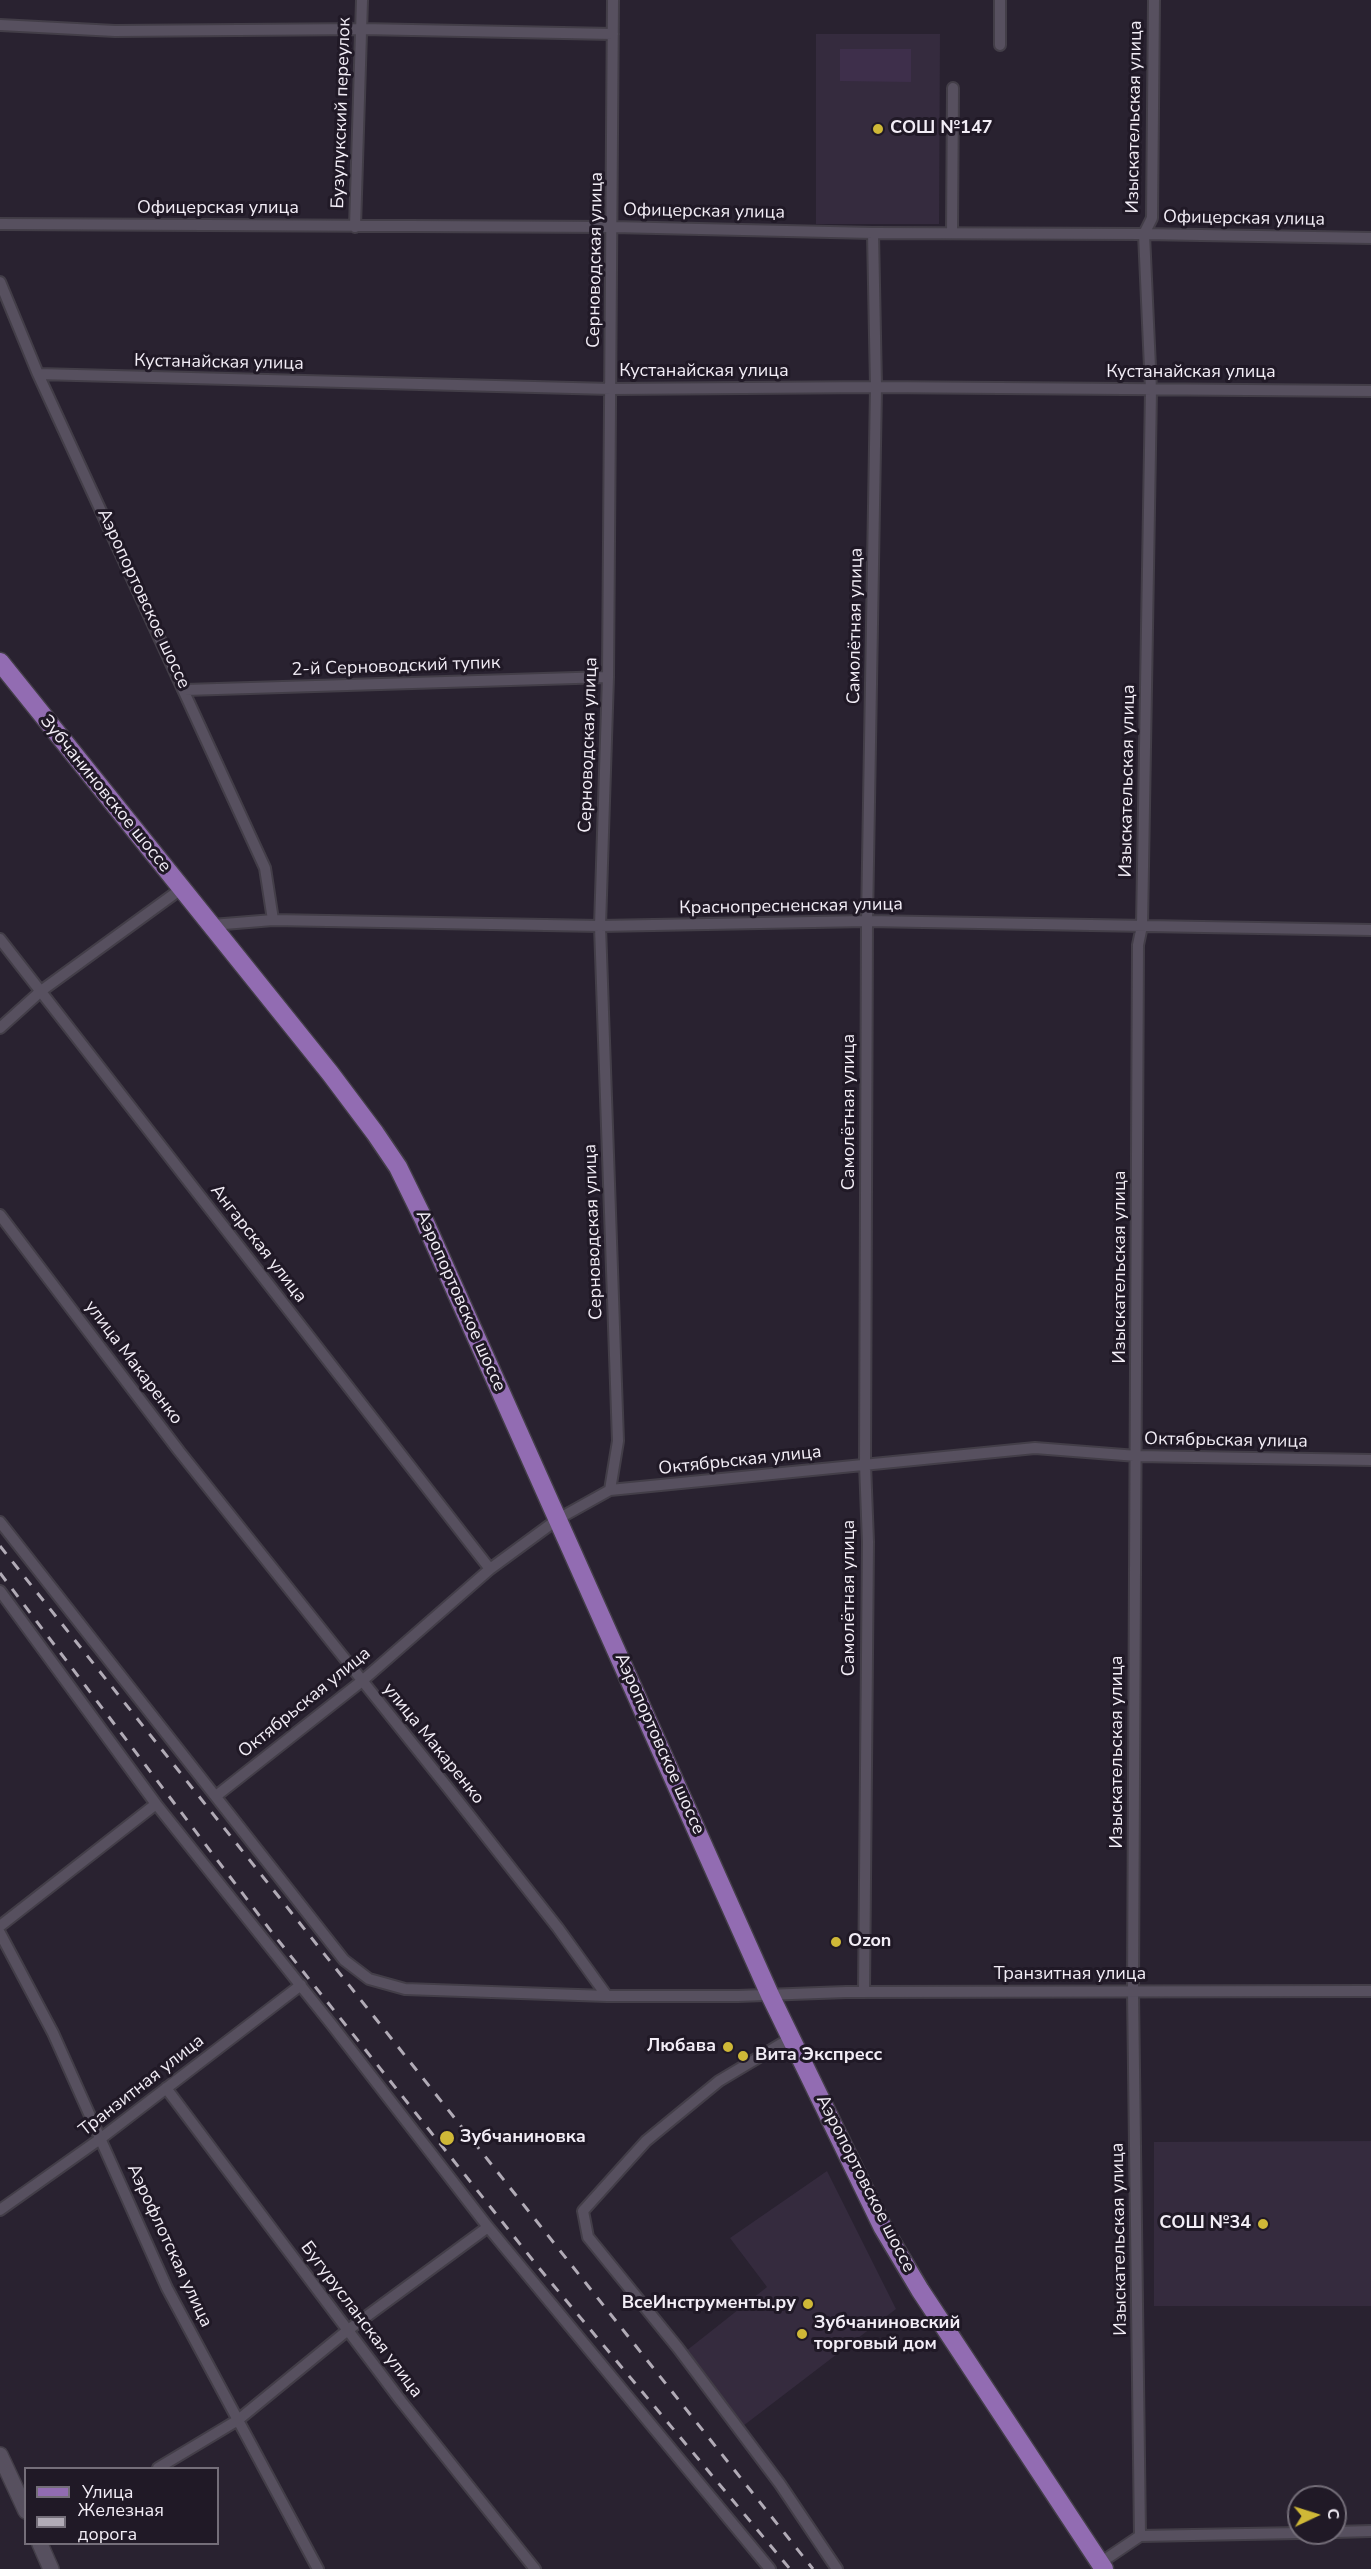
<!DOCTYPE html>
<meta charset="utf-8">
<style>
body{margin:0}
#map{position:relative;width:1371px;height:2569px;overflow:hidden;background:#292230;font-family:"Nunito Sans",sans-serif}
canvas{display:block}
.legend{position:absolute;left:24px;top:2467px;width:195px;height:78px;box-sizing:border-box;background:#201926;border:2px solid #746e79;margin:0;padding:8px 10px;list-style:none;font-size:18px;color:#f2edf6}
.legend li{display:flex;align-items:center;gap:12px;height:30px}
.legend b{width:30px;border:2px solid #746e79}
.north{position:absolute;left:1287px;top:2485px;width:60px;height:60px;box-sizing:border-box;background:#201926;border:2px solid #746e79;border-radius:50%;rotate:86deg;font-size:16px;font-weight:700;line-height:24px;text-align:center;color:#f2edf6}
.north::after{content:'';display:block;margin:auto;width:21px;height:27px;background:#cfb837;clip-path:polygon(50% 0,100% 100%,50% 72%,0 100%)}
</style>
<div id="map">
<canvas width="1371" height="2569"></canvas>
<ul class="legend">
<li><b style="height:8px;background:#926cb2"></b>Улица</li>
<li><b style="height:8px;background:#b1abb6"></b>Железная дорога</li>
</ul>
<div class="north">С</div>
</div>
<script>
const c = document.querySelector('canvas').getContext('2d');
c.lineJoin = 'round';
function fillPath(path, color) {
  c.fillStyle = color;
  c.fill(path, 'evenodd');
}
function shape(rows) {
  const path = new Path2D();
  for (const r of rows) {
    path.moveTo(r[0], r[1]);
    for (let i = 2; i < r.length; i += 2) path.lineTo(r[i], r[i + 1]);
  }
  return path;
}
function stroke(path, color, width, dash) {
  c.strokeStyle = color;
  c.lineWidth = width;
  c.lineCap = dash ? 'butt' : 'round';
  c.setLineDash(dash || []);
  c.stroke(path);
}
function drawText(font, color, halo, rows, align = 'center') {
  c.font = font + ' "Nunito Sans",sans-serif';
  c.lineWidth = 6;
  c.setLineDash([]);
  c.textBaseline = 'middle';
  c.strokeStyle = halo;
  c.fillStyle = color;
  for (const [text, x, y, turn = 0] of rows) {
    c.save();
    c.translate(x, y);
    c.rotate((+turn || 0) * Math.PI / 180);
    c.textAlign = isNaN(turn) ? turn : align;
    if (halo) c.strokeText(text, 0, 0);
    c.fillText(text, 0, 0);
    c.restore();
  }
}
const built = shape([
 [816,34,940,34,939,224,816,224],
 [1371,2141,1371,2306,1154,2306,1154,2142],
 [827,2171,896,2309,743,2426,686,2351,767,2287,730,2238]
]);
const green = shape([
 [840,49,911,49,911,82,840,81]
]);
const street = shape([
 [1000,0,1000,45],
 [0,25,115,31,362,29,613,34],
 [0,224,613,227,873,233,1144,234,1371,238],
 [355,227,362,0],
 [952,233,953,88],
 [0,282,38,374,265,868,273,920],
 [38,374,611,389,876,387,1371,391],
 [185,690,608,677],
 [212,925,273,920,600,926,867,921,1371,930],
 [0,939,490,1569],
 [0,1028,41,991,181,889],
 [0,1215,179,1451,448,1788,558,1928,607,1996,738,1996,846,1992,1371,1991],
 [610,1490,618,1441,600,926,608,677,613,0],
 [0,1522,344,1960,369,1979,405,1989,607,1996],
 [0,1591,156,1804,332,2025,488,2227,770,2569],
 [216,1796,362,1681,490,1569,558,1519,610,1490,1035,1448,1137,1456,1371,1460],
 [0,1926,156,1804],
 [0,1933,53,2033,167,2288,318,2569],
 [864,1992,868,1542,865,1464,867,921,876,387,873,233],
 [791,2038,719,2081,646,2141,583,2211,588,2237,678,2348,780,2484,837,2569],
 [166,2088,401,2401,535,2569],
 [0,2210,100,2139,301,1985],
 [158,2468,238,2420,348,2330,488,2227],
 [1335,2532,1371,2531],
 [1140,2536,1133,1991,1138,945,1142,926,1151,390,1144,234,1152,218,1154,0],
 [1100,2563,1140,2536,1299,2533]
]);
const secondary = shape([
 [0,2455,26,2511],
 [40,2544,51,2569]
]);
const primary = shape([
 [0,662,330,1073,375,1133,398,1167,423,1218,770,1995,883,2228,920,2290,1104,2569]
]);
const rail = shape([
 [0,1546,813,2569],
 [0,1573,274,1935,539,2268,790,2569]
]);
const markers = [
 [878,129,6,"#cfb837"],
 [836,1942,6,"#cfb837"],
 [728,2047,6,"#cfb837"],
 [743,2056,6,"#cfb837"],
 [447,2138,8,"#cfb837"],
 [1263,2224,6,"#cfb837"],
 [808,2304,6,"#cfb837"],
 [802,2334,6,"#cfb837"]
];
const streetNames = [
 ["Бузулукский переулок",342,113,-88],
 ["Изыскательская улица",1135,117,-89],
 ["Офицерская улица",218,209],
 ["Офицерская улица",704,212,1],
 ["Офицерская улица",1244,219,1],
 ["Серноводская улица",596,260,-89],
 ["Кустанайская улица",219,363,1],
 ["Кустанайская улица",704,372],
 ["Кустанайская улица",1191,373],
 ["Аэропортовское шоссе",143,599,65],
 ["Самолётная улица",856,626,-89],
 ["2-й Серноводский тупик",396,667,-2],
 ["Серноводская улица",589,745,-88],
 ["Изыскательская улица",1128,781,-89],
 ["Зубчаниновское шоссе",105,794,51],
 ["Краснопресненская улица",791,907,-1],
 ["Самолётная улица",850,1112,-90],
 ["Серноводская улица",594,1232,-92],
 ["Ангарская улица",258,1244,52],
 ["Изыскательская улица",1121,1267,-90],
 ["Аэропортовское шоссе",460,1301,66],
 ["улица Макаренко",133,1363,53],
 ["Октябрьская улица",1226,1441,1],
 ["Октябрьская улица",740,1461,-6],
 ["Самолётная улица",850,1598,-90],
 ["Октябрьская улица",305,1703,-39],
 ["улица Макаренко",433,1744,51],
 ["Аэропортовское шоссе",659,1744,66],
 ["Изыскательская улица",1118,1752,-90],
 ["Транзитная улица",1070,1975],
 ["Транзитная улица",142,2086,-38],
 ["Аэропортовское шоссе",865,2184,63],
 ["Изыскательская улица",1120,2239,-91],
 ["Аэрофлотская улица",169,2246,65],
 ["Бугурусланская улица",361,2320,53]
];
const poiNames = [
 ["СОШ №147",890,129],
 ["Ozon",848,1942],
 ["Любава",716,2047,"right"],
 ["Вита Экспресс",755,2056],
 ["Зубчаниновка",460,2138],
 ["СОШ №34",1251,2224,"right"],
 ["ВсеИнструменты.ру",796,2304,"right"],
 ["Зубчаниновский",814,2324],
 ["торговый дом",814,2345]
];
fillPath(built, '#352b3e');
fillPath(green, '#3e2f4b');
stroke(street, '#433e48', 14);
stroke(secondary, '#433e48', 18);
stroke(primary, '#433e48', 21);
stroke(street, '#57505f', 10);
stroke(secondary, '#57505f', 15);
stroke(primary, '#926cb2', 18);
stroke(rail, '#b1abb6', 3, [10, 10]);
for (const [x, y, r, color] of markers) {
  const dot = new Path2D();
  dot.arc(x, y, r, 0, 2 * Math.PI);
  c.fillStyle = color;
  c.fill(dot);
  stroke(dot, '#201926', 2);
}
drawText('18px', '#f2edf6', '#201926', streetNames);
drawText('bold 18px', '#f2edf6', '#201926', poiNames, 'left');
</script>
